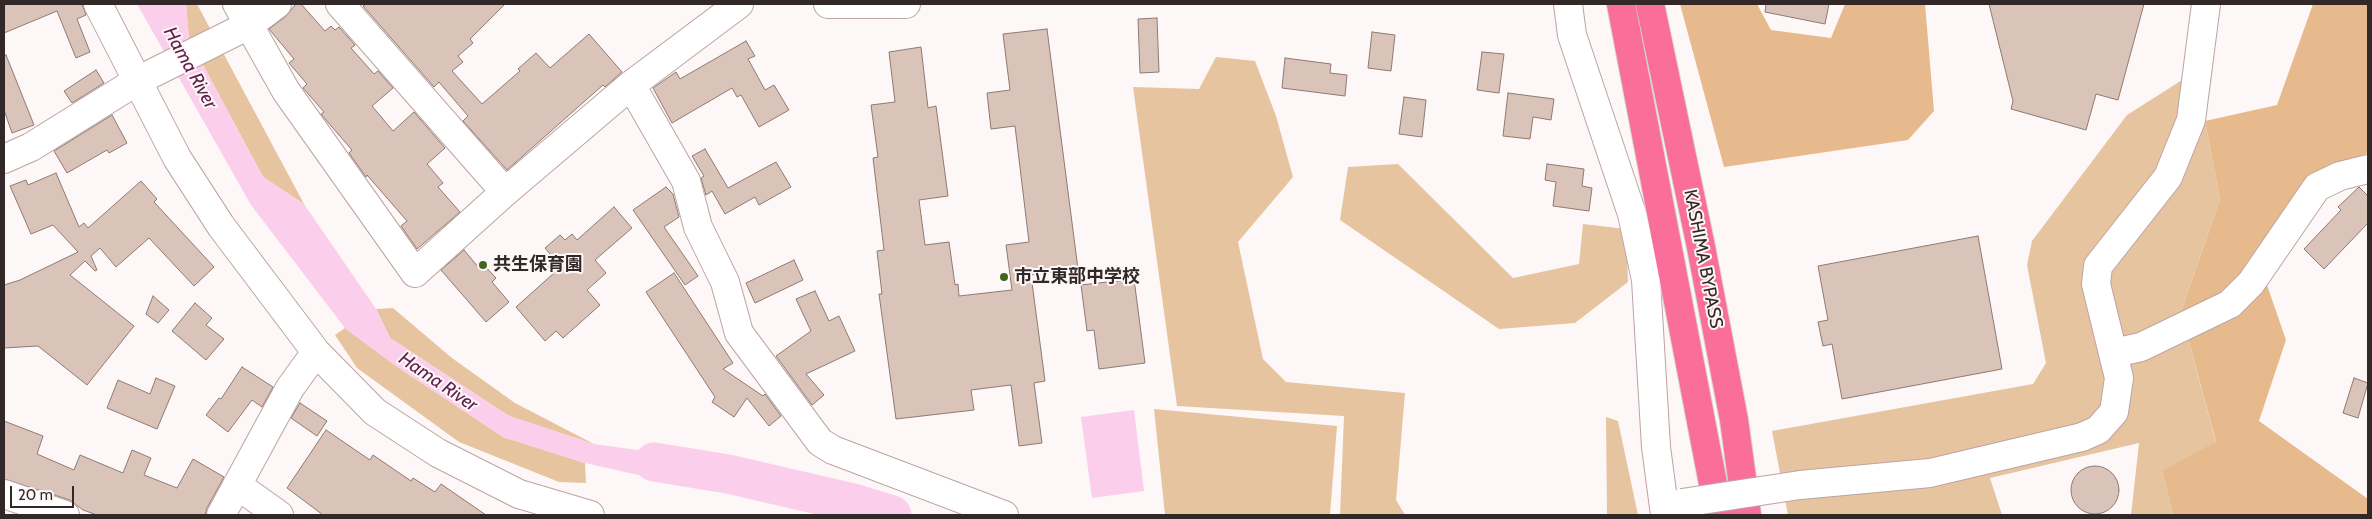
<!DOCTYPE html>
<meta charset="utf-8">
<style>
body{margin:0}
#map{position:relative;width:2372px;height:519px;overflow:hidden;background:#fdf7f7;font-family:Cabin,sans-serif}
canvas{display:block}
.frame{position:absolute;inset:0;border:5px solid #312827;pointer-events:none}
.scale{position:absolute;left:10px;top:486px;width:64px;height:22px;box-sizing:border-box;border:2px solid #312827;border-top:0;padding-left:6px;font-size:15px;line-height:18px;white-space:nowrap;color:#312827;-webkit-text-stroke:4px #fdf7f7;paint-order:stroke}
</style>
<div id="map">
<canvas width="2372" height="519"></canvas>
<div class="frame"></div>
<div class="scale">20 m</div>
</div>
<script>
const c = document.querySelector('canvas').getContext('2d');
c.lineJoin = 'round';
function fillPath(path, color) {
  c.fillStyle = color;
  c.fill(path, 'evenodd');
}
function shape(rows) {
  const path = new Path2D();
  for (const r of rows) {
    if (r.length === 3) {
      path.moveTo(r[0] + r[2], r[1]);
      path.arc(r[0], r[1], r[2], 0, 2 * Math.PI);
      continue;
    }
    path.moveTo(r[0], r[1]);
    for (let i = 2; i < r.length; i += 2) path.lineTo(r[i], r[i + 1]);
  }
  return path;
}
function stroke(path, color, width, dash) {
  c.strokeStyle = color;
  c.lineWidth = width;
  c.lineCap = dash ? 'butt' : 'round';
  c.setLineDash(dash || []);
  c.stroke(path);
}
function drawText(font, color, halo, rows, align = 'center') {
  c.font = font + ' Cabin,"Noto Sans JP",sans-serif';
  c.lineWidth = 4;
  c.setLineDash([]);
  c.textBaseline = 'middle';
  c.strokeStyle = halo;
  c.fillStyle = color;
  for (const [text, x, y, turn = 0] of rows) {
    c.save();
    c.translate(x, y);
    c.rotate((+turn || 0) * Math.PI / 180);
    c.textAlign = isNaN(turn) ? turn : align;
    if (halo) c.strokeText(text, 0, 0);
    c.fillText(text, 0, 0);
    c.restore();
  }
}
const green = shape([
 [186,4,197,4,304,204,263,177,189,39],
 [1216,57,1255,61,1276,116,1293,177,1238,242,1263,359,1286,382,1405,393,1396,500,1405,515,1340,515,1344,416,1177,406,1133,87,1199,89],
 [2190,75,2205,121,2220,199,2181,312,2216,443,2162,470,2173,515,2131,515,2139,443,1990,478,2002,515,1788,515,1772,431,2033,384,2046,363,2027,265,2032,241,2127,115],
 [1398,164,1513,278,1579,264,1583,224,1626,229,1628,282,1575,323,1499,329,1340,220,1348,167],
 [393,308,452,358,515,403,594,444,509,416,390,338,376,309],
 [345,328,396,366,503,437,585,463,586,483,559,482,459,442,357,368,335,335],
 [1154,409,1337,426,1330,515,1165,515],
 [1606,417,1618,421,1638,515,1607,515]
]);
const forest = shape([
 [1680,4,1757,4,1771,30,1831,38,1845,4,1925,4,1934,111,1908,140,1724,167],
 [2313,4,2368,4,2368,153,2324,172,2258,259,2286,340,2259,421,2368,499,2368,515,2173,515,2162,470,2216,442,2181,312,2220,199,2205,121,2277,105]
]);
const water = shape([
 [137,4,186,4,189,39,263,177,304,204,376,309,390,338,509,416,594,444,708,460,701,489,585,463,503,437,396,366,345,328,251,205],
 [1134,410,1144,491,1092,498,1081,417]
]);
const river = shape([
 [654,462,728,474,853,503,892,515]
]);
const building = shape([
 [4,4,82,4,86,15,77,19,90,52,76,58,57,11,4,33,4,4],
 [296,4,301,4,325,31,331,26,335,30,339,27,355,45,351,48,374,74,378,71,393,88,372,106,393,131,414,112,445,148,427,164,443,183,438,187,460,212,417,249,401,226,407,221,367,175,366,177,349,153,352,150,326,120,321,114,324,112,303,88,307,84,289,63,294,59,269,29,286,16,296,4],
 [366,4,505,4,470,39,473,43,458,56,463,62,452,71,482,104,520,71,518,69,536,53,550,68,589,34,622,72,605,87,603,85,507,170,463,121,468,116,439,82,434,87,363,6,366,4],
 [1766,4,1829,4,1825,24,1765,12,1766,4],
 [1989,4,2144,4,2118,100,2096,94,2086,130,2011,109,2013,101,1989,4],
 [1157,18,1159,72,1140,73,1138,19,1157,18],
 [1047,29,1078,269,1031,275,1045,381,1034,383,1042,443,1019,446,1011,385,971,390,974,410,896,419,879,294,882,294,877,251,884,250,873,158,878,157,871,105,895,102,889,52,921,47,928,108,936,106,948,196,919,200,925,245,949,242,955,285,958,284,959,296,1012,290,1006,245,1029,242,1015,126,991,129,987,93,1010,90,1003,34,1047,29],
 [1372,32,1395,35,1391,71,1368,68,1372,32],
 [746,41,755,56,748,59,765,90,774,85,789,110,759,127,741,95,737,97,732,88,672,123,653,88,676,72,680,79,746,41],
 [1482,52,1504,54,1499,93,1477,90,1482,52],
 [6,55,34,125,12,133,4,110,4,56,6,55],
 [1285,58,1331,64,1330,73,1347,75,1345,96,1282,88,1285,58],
 [96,70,104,83,72,103,64,91,96,70],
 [1508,93,1554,99,1551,120,1533,117,1530,139,1503,136,1508,93],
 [1404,97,1426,100,1422,137,1399,134,1404,97],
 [112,115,127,143,109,153,107,150,67,173,54,151,112,115],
 [705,149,728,188,776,162,791,187,759,205,755,197,725,214,712,191,706,195,701,178,704,176,692,156,705,149],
 [1547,164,1584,169,1582,186,1592,188,1589,211,1553,206,1556,182,1545,180,1547,164],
 [56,173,79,227,84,223,88,228,141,181,157,199,154,202,214,267,194,286,149,238,116,267,100,248,91,256,97,270,95,271,85,261,70,275,134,326,87,385,38,346,4,348,4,285,20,280,78,252,53,225,31,234,10,186,26,180,28,185,56,173],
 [666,187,673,194,679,217,664,227,698,276,685,285,633,210,666,187],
 [2359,187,2368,196,2368,223,2324,269,2304,249,2341,210,2338,207,2359,187],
 [614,207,632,228,595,260,606,273,587,290,600,305,563,338,556,331,545,341,516,307,554,273,542,260,550,254,545,248,560,235,565,240,572,234,577,240,614,207],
 [1978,236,2002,369,1842,399,1832,344,1823,346,1818,322,1828,320,1818,266,1978,236],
 [464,250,479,268,483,264,496,278,492,282,509,302,486,322,441,270,464,250],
 [794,260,803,280,755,303,746,283,794,260],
 [674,273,733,363,723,369,763,396,765,394,781,416,769,426,747,398,734,417,712,402,715,397,646,292,674,273],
 [1134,279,1145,363,1099,369,1094,330,1087,331,1081,285,1134,279],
 [815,291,829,321,839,316,855,351,806,374,824,395,812,405,776,356,811,331,796,299,815,291],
 [153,296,169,310,158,323,146,314,153,296],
 [195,303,212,318,206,325,224,339,206,360,172,331,195,303],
 [242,367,273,387,262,407,252,400,228,432,206,415,219,398,221,399,242,367],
 [156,378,175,386,157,429,107,408,118,380,150,394,156,378],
 [2354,378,2368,383,2358,418,2343,413,2354,378],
 [300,403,327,421,317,436,291,418,300,403],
 [4,421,43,436,37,454,74,470,80,455,123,473,132,450,151,458,144,475,177,488,193,459,224,477,207,508,205,515,97,515,83,510,70,500,4,479,4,421],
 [326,430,370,460,373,455,411,481,413,478,435,492,441,484,486,515,323,515,287,488,326,430],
 [2095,490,24]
]);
const minor = shape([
 [98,4,177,158,221,226,316,352,375,412,438,453,519,494,590,515],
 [237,4,286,91,415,273,505,192,631,85,739,4],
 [340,4,505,192],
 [828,4,906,4],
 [1568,4,1572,35,1632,214,1646,280,1656,447,1665,515],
 [631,85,686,181,698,227,725,282,739,333,820,442,833,450,1004,515],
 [4,159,31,147,137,81,249,25,277,4],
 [2114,353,2141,347,2230,304,2251,283,2317,187,2340,176,2368,169],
 [237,485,279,515],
 [1800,485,1930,473,2082,437,2098,430,2114,412,2119,378,2096,284,2098,266,2168,177,2191,120,2206,4],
 [4,494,65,515],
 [221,515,290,388,316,352]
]);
const highway = shape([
 [1621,4,1719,515],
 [1650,4,1701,247,1734,420,1747,515]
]);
const minorBridge = shape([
 [1682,503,1800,485]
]);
const markers = [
 [483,265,5,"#416620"],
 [1004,277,5,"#416620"]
];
const streetNames = [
 ["KASHIMA BYPASS",1703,259,79]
];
const poiNames = [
 ["共生保育園",493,265],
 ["市立東部中学校",1014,277]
];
const waterNames = [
 ["Hama River",190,68,61],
 ["Hama River",438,382,34]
];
fillPath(green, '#e7c4a0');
fillPath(forest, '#e6ba8d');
fillPath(water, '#fbceeb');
stroke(river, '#fbceeb', 39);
fillPath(building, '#dac3b9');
stroke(building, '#8f7a71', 1);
stroke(minor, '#bda4a2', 30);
stroke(highway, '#d6d4d4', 30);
stroke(minor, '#fff', 28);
stroke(highway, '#fa6e9c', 28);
stroke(minorBridge, '#bda4a2', 30, []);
stroke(minorBridge, '#fff', 28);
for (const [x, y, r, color] of markers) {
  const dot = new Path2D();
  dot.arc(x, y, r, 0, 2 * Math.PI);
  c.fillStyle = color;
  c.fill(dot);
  stroke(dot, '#fdf7f7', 2);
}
drawText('18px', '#312827', '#fdf7f7', streetNames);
drawText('bold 18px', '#312827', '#fdf7f7', poiNames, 'left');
drawText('italic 19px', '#5e1f4d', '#fdf7f7', waterNames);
</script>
